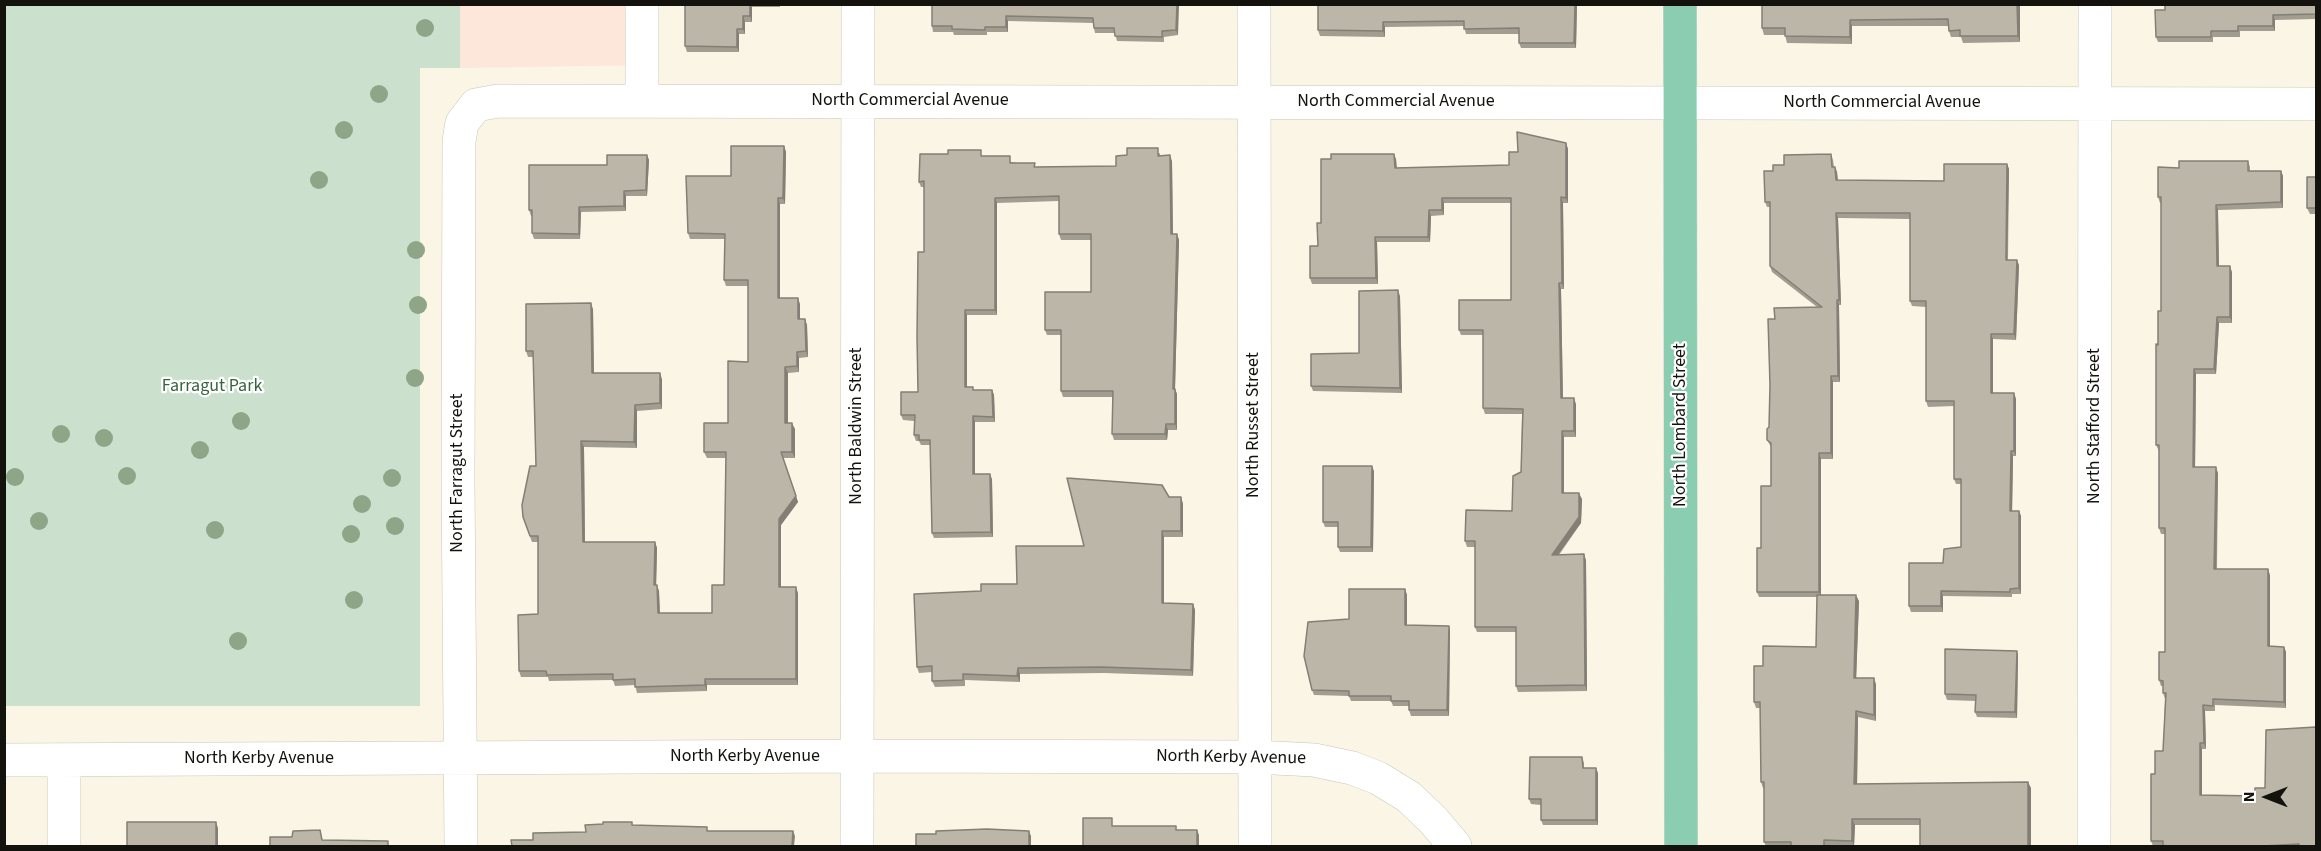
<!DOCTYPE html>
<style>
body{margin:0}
#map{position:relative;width:2321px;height:851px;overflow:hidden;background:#fbf5e6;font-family:"Source Sans 3",sans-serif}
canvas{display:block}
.frame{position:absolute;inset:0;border:6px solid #14120d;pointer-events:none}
.north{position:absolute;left:2237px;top:767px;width:60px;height:60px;-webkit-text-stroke:4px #fff;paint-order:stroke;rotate:270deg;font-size:16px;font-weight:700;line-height:24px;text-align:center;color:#14120d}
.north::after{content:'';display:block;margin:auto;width:21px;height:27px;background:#14120d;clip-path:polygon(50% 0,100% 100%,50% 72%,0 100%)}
</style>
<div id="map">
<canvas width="2321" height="851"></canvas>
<div class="frame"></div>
<div class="north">N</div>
</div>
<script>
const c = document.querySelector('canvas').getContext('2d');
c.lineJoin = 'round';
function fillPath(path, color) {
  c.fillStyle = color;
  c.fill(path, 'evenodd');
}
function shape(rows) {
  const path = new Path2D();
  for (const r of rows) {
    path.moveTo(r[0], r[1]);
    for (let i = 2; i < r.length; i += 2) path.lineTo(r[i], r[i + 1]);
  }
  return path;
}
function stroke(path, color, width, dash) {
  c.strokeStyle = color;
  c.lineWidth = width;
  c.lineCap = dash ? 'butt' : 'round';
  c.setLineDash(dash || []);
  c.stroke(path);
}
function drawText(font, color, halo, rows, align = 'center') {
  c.font = font + ' "Source Sans 3",sans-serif';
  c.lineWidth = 4.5;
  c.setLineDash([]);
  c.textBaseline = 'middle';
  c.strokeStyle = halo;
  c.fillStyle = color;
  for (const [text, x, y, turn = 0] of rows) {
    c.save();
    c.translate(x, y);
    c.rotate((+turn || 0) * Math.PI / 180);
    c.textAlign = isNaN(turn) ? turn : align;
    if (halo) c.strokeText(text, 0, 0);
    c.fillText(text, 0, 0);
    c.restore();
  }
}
const education = shape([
 [460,5,654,5,655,65,460,68]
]);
const green = shape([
 [4,5,460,5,460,68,420,68,420,706,5,706]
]);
const minor = shape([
 [642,4,642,101],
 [1254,4,1255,846],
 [4,760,857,756,1255,757,1314,760,1352,768,1378,778,1409,797,1433,820,1455,846],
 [64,846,64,760],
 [461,846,458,482,459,141,462,123,476,105,498,101,2316,104],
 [857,846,858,4],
 [2094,846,2095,4]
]);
const major = shape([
 [1680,4,1681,846]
]);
const trees = [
 [425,28],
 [379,94],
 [344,130],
 [319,180],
 [416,250],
 [418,305],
 [415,378],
 [241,421],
 [61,434],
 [104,438],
 [200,450],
 [127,476],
 [15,477],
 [392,478],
 [362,504],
 [39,521],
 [395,526],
 [215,530],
 [351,534],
 [354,600],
 [238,641]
];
const wall = shape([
 [685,4,780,4,780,7,752,7,752,22,745,22,745,34,739,34,739,52,687,52,685,46],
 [932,4,1178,4,1178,35,1164,37,1164,42,1117,41,1115,33,1095,33,1093,23,1008,21,1008,32,987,32,987,35,954,35,953,32,933,32,932,26],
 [1318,4,1577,4,1576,48,1521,48,1519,43,1519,34,1466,34,1464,26,1385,27,1385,37,1320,36,1318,30],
 [2020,4,2020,42,1963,43,1961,37,1951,37,1949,31,1949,26,1852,26,1852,44,1787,43,1785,35,1764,35,1762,28],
 [2316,4,2316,19,2275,20,2275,31,2240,31,2240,37,2213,37,2213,42,2158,42,2156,37],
 [1566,143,1568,149,1568,203,1563,203,1564,289,1561,289,1563,398,1576,404,1576,437,1564,437,1564,493,1582,499,1581,523,1559,555,1586,560,1587,691,1518,692,1516,686,1516,632,1477,632,1475,627,1475,547,1467,547,1465,541,1512,511,1521,472,1522,414,1485,414,1483,408,1483,335,1461,335,1459,330,1511,300,1511,203,1444,203,1444,215,1431,216,1430,242,1377,242,1378,284,1312,284,1310,278,1318,246,1396,159,1397,168,1509,165,1518,152],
 [784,146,786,152,785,204,780,204,780,298,800,304,800,319,805,319,807,325,808,357,799,358,799,372,788,373,788,423,795,429,795,458,783,458,798,502,781,525,781,587,798,593,798,685,707,685,707,691,637,693,635,685,615,686,613,680,549,681,548,677,521,677,519,671,538,614,538,542,532,542,523,517,536,466,533,357,528,357,526,351,593,309,594,373,662,379,662,409,637,411,637,448,584,447,585,542,655,542,657,548,656,585,659,591,660,613,712,613,724,585,726,458,707,458,704,452,728,423,748,362,748,286,726,286,724,280,725,239,690,239,688,233,731,176],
 [1160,153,1160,156,1172,161,1173,234,1177,234,1179,240,1175,389,1177,394,1177,430,1168,430,1167,440,1114,440,1112,434,1112,397,1063,397,1061,391,1061,335,1047,335,1045,330,1091,292,1091,240,1061,240,1059,234,1059,201,997,203,997,315,967,315,967,387,974,390,992,390,994,395,995,422,975,422,975,474,992,479,993,537,934,538,932,533,930,445,921,445,919,441,916,441,914,435,914,421,903,420,901,415,918,392,924,252,924,187,921,187,919,182,983,156,1036,167,1116,166],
 [1831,154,1833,160,1834,167,1835,167,1837,172,1838,180,1944,181,2007,164,2009,169,2008,260,2019,265,2016,340,1993,339,1993,393,2014,393,2016,399,2016,456,2013,456,2012,511,2019,511,2021,516,2021,594,2012,594,2012,597,1943,596,1943,612,1911,612,1909,606,1943,563,1961,547,1961,484,1956,484,1954,479,1954,406,1928,407,1926,401,1926,307,1912,306,1910,301,1910,219,1838,218,1841,305,1839,305,1840,382,1833,382,1833,459,1821,459,1821,595,1859,601,1856,678,1876,684,1876,721,1858,717,1857,784,2031,788,2031,846,1920,825,1855,825,1854,846,1766,846,1764,842,1764,788,1763,788,1761,782,1760,708,1756,708,1754,702,1763,666,1816,647,1817,597,1759,597,1757,592,1761,548,1771,486,1771,447,1767,440,1769,427,1775,319,1817,307,1772,272,1770,266,1770,207,1767,207,1765,202,1773,171,1784,165],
 [647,155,649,160,647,196,626,196,626,211,581,212,580,239,534,239,532,233,532,216,531,216,529,210],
 [2248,161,2250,167,2250,171,2281,171,2283,176,2283,208,2218,210,2219,266,2232,272,2232,323,2219,323,2216,374,2196,374,2195,467,2218,473,2217,569,2270,575,2270,646,2284,647,2286,652,2286,708,2215,705,2215,711,2205,711,2206,749,2202,749,2202,795,2316,846,2153,846,2151,841,2155,774,2163,751,2165,699,2163,693,2163,686,2161,686,2159,680,2165,652,2165,534,2161,534,2159,528,2159,451,2156,445,2158,345,2161,311,2161,203,2160,203,2158,197,2179,168],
 [2316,177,2316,214,2310,214,2307,208],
 [1400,296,1402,393,1313,391,1311,386,1359,353],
 [1374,471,1373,552,1340,552,1338,547,1338,527,1325,527,1323,522],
 [1169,497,1181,497,1183,504,1183,537,1164,537,1164,603,1193,604,1195,610,1193,676,1104,673,1020,674,1020,682,965,680,965,686,935,687,932,681,932,672,919,673,917,667,981,591,1017,584],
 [1405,589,1407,595,1407,625,1449,626,1450,631,1449,716,1411,716,1409,710,1409,706,1393,706,1391,701,1351,701,1349,696,1314,695,1312,690,1349,619],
 [2017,651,2018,656,2017,718,1977,717,1975,712,1976,701,1947,700,1945,694],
 [1582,757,1584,763,1584,768,1598,773,1598,825,1543,825,1541,820,1541,805,1531,804,1529,799]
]);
const shadedWall = shape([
 [750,4,752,7,752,22,750,16],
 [1177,4,1178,4,1179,6,1178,35,1176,30],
 [1575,4,1577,4,1576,48,1574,43],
 [2017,4,2020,4,2020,42,2018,36],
 [2273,15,2275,20,2275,31,2273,26],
 [743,16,745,22,745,34,743,29],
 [1006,16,1008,21,1008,32,1006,27],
 [1850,20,1852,26,1852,44,1850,37],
 [1383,22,1385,27,1385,37,1383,31],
 [737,29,739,34,739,52,737,47],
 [1566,143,1568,149,1568,203,1566,198],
 [784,146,786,152,785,204,783,198],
 [1394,154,1396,159,1397,174,1395,168],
 [647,155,649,160,647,196,646,190],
 [1170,155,1172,161,1173,240,1171,234],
 [2007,164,2009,169,2007,265,2006,260],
 [1835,167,1837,172,1838,185,1836,180],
 [2281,171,2283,176,2283,208,2281,202],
 [624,191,626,196,626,211,624,206],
 [1561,197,1563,203,1564,289,1562,283],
 [778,198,780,204,780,304,778,298],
 [995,198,997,203,997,315,995,310],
 [1442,198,1444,203,1444,215,1442,210],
 [2216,205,2218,210,2219,272,2217,266],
 [579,207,581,212,580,239,579,234],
 [1429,210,1431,216,1430,242,1428,237],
 [1836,213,1838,218,1841,305,1839,300],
 [1177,234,1179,240,1175,389,1177,394,1177,430,1175,424,1173,389],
 [1375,237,1377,242,1378,284,1376,278],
 [2017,260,2019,265,2016,340,2014,334],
 [2230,266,2232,272,2232,323,2230,317],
 [1559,283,1561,289,1563,403,1561,398],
 [1398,290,1400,296,1402,393,1400,388],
 [798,298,800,304,800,325,798,319],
 [1837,300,1839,305,1840,382,1838,376],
 [591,303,593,309,594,379,592,373],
 [965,310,967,315,967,393,965,387],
 [2217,317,2219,323,2216,374,2214,369],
 [805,319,807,325,808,357,806,351],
 [1991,334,1993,339,1993,398,1991,393],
 [797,352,799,358,799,372,797,366],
 [785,367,788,373,788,429,785,423],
 [2194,369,2196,374,2195,473,2193,467],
 [660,373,662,379,662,409,660,403],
 [1831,376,1833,382,1833,459,1831,453],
 [992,390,994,395,995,422,993,417],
 [2014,393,2016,399,2016,456,2014,451],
 [1574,398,1576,404,1576,437,1574,431],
 [635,405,637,411,637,448,634,442],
 [973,416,975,422,975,479,973,474],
 [792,423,795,429,795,458,792,452],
 [1166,424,1168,430,1167,440,1165,434],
 [1562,431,1564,437,1564,499,1562,493],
 [581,441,584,447,585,548,583,542],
 [2011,451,2013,456,2012,516,2010,511],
 [781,452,798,502,781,525,781,593,779,587,779,519],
 [1819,453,1821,459,1821,597,1819,592],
 [1372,466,1374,471,1373,552,1371,547],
 [2216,467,2218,473,2216,575,2214,569],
 [990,474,992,479,993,537,991,532],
 [1579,493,1582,499,1581,523,1554,560,1552,555],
 [1181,497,1183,504,1183,537,1181,531],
 [2019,511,2021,516,2021,594,2019,588],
 [1162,531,1164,537,1164,609,1162,603],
 [655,542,657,548,656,591,654,585],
 [1584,554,1586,560,1587,691,1585,685],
 [2268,569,2270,575,2270,652,2268,646],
 [657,585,659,591,660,619,658,613],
 [796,587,798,593,798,685,796,679],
 [1405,589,1407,595,1407,631,1405,625],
 [1941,591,1943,596,1943,612,1941,606],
 [1856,595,1859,601,1856,684,1854,678],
 [1193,604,1195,610,1193,676,1191,670],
 [1449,626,1450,631,1449,716,1447,710],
 [2284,647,2286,652,2286,708,2284,702],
 [2017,651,2018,656,2017,718,2015,712],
 [1018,668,1020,674,1020,682,1017,676],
 [1874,678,1876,684,1876,721,1874,715],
 [705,679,707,685,707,691,705,685],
 [2203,705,2205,711,2206,749,2204,743],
 [1856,711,1858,717,1857,790,1854,784],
 [2200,743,2202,749,2202,801,2200,795],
 [1596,768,1598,773,1598,825,1596,820],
 [2028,782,2031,788,2031,846,2028,846],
 [1852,819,1855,825,1854,846,1852,841],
 [216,822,218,828,218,846,216,846],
 [1197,830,1199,835,1199,846,1197,846],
 [793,831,795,836,794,846,792,846],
 [1029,831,1031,836,1031,846,1029,846]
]);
const building = shape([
 [685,4,750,4,750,16,743,16,743,29,737,29,737,47,685,46,685,4],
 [932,4,1177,4,1176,30,1162,31,1162,37,1115,36,1114,28,1094,28,1093,18,1006,16,1006,27,985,27,985,30,952,29,952,26,932,26,932,4],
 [1318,4,1575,4,1574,43,1519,43,1519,28,1464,29,1464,21,1383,22,1383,31,1318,30,1318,4],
 [1762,4,2017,4,2018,36,1960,36,1960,30,1949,31,1948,19,1850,20,1850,37,1785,36,1785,28,1762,28,1762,4],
 [2165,4,2316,4,2316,14,2273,15,2273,26,2238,26,2238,31,2211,31,2211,37,2156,37,2155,10,2165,10,2165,4],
 [1517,132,1566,143,1566,198,1561,197,1562,283,1559,283,1561,398,1574,398,1574,431,1562,431,1562,493,1579,493,1579,517,1552,555,1584,554,1585,685,1516,686,1516,627,1475,627,1475,541,1465,541,1466,510,1512,511,1513,476,1521,472,1523,409,1483,408,1483,330,1459,330,1459,300,1511,300,1511,198,1442,198,1442,210,1429,210,1428,237,1375,237,1376,278,1310,278,1310,246,1318,246,1317,223,1321,223,1321,159,1331,159,1331,154,1394,154,1395,168,1509,165,1509,152,1518,152,1517,132],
 [731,146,784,146,783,198,778,198,778,298,798,298,798,319,805,319,806,351,797,352,797,366,785,367,785,423,792,423,792,452,781,452,796,496,779,519,779,587,796,587,796,679,705,679,705,685,635,687,635,679,613,680,613,674,547,675,546,671,519,671,518,615,538,614,538,536,530,536,523,517,522,505,530,466,536,466,533,351,526,351,526,304,591,303,592,373,660,373,660,403,635,405,634,442,581,441,583,542,655,542,654,585,657,585,658,613,712,613,712,585,724,585,726,452,704,452,704,423,728,423,728,361,748,362,748,280,724,280,725,234,688,233,686,176,731,176,731,146],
 [1127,148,1158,148,1158,156,1170,155,1171,234,1177,234,1173,389,1175,389,1175,424,1166,424,1165,434,1112,434,1113,391,1061,391,1061,330,1045,330,1045,292,1091,292,1091,234,1059,234,1059,196,995,198,995,310,965,310,965,387,973,387,973,390,992,390,993,417,973,416,973,474,990,474,991,532,932,533,930,440,919,440,919,435,914,435,915,415,901,415,901,392,918,392,917,337,918,252,924,252,924,181,919,182,920,154,948,154,948,150,981,150,981,156,1010,156,1010,163,1035,163,1034,167,1116,166,1116,156,1127,155,1127,148],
 [1831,154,1832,167,1835,167,1836,180,1944,181,1944,164,2007,164,2006,260,2017,260,2014,334,1991,334,1991,393,2014,393,2014,451,2011,451,2010,511,2019,511,2019,588,2010,589,2010,592,1941,591,1941,606,1909,606,1909,563,1943,563,1944,549,1961,547,1961,479,1954,479,1954,401,1926,401,1926,301,1910,301,1910,213,1836,213,1839,300,1837,300,1838,376,1831,376,1831,453,1819,453,1819,592,1757,592,1757,548,1761,548,1761,486,1771,486,1771,443,1767,440,1767,429,1769,427,1770,385,1768,319,1775,319,1774,308,1822,307,1770,266,1770,202,1765,202,1764,171,1773,171,1773,165,1784,165,1784,155,1831,154],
 [607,155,647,155,646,190,624,191,624,206,579,207,579,234,532,233,532,210,529,210,529,165,607,165,607,155],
 [2179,161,2248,161,2248,171,2281,171,2281,202,2216,205,2217,266,2230,266,2230,317,2217,317,2214,369,2194,369,2193,467,2216,467,2214,569,2268,569,2268,646,2284,647,2284,702,2213,699,2213,706,2203,705,2204,743,2200,743,2200,795,2255,796,2255,788,2265,788,2266,730,2316,727,2316,846,2299,846,2299,844,2263,846,2163,846,2163,841,2151,841,2151,774,2155,774,2155,751,2163,751,2166,693,2163,693,2163,681,2159,680,2159,652,2165,652,2165,528,2159,528,2159,445,2156,445,2156,344,2158,345,2158,311,2161,311,2161,197,2158,197,2158,167,2179,168,2179,161],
 [2307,177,2316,177,2316,208,2307,208,2307,177],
 [1398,290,1400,388,1311,386,1311,354,1359,353,1359,291,1398,290],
 [1323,466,1372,466,1371,547,1338,547,1338,522,1323,522,1323,466],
 [1067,478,1162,485,1169,497,1181,497,1181,531,1162,531,1162,603,1193,604,1191,670,1101,667,1018,668,1017,676,963,674,963,680,932,681,932,666,917,667,914,594,981,591,981,584,1017,584,1016,546,1084,546,1067,478],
 [1349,589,1405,589,1405,625,1449,626,1447,710,1409,710,1409,701,1391,701,1391,696,1349,696,1349,691,1312,690,1304,656,1308,622,1349,619,1349,589],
 [1817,595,1856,595,1854,678,1874,678,1874,715,1856,711,1854,784,2028,782,2028,846,1920,846,1920,819,1852,819,1852,841,1824,840,1824,846,1791,846,1791,842,1764,842,1764,782,1761,782,1760,702,1754,702,1754,666,1763,666,1763,646,1816,647,1817,595],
 [1945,649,2017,651,2015,712,1975,712,1976,695,1945,694,1945,649],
 [1530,757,1582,757,1583,768,1596,768,1596,820,1541,820,1541,799,1529,799,1530,757],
 [1083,818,1112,818,1112,826,1176,826,1176,830,1197,830,1197,846,1083,846,1083,818],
 [127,822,216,822,216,846,127,846,127,822],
 [603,822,632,822,632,825,707,827,707,831,793,831,792,846,512,846,511,840,533,840,533,833,586,832,585,825,603,824,603,822],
 [987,829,1029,831,1029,846,916,846,916,834,936,834,936,831,987,829],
 [320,830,322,840,388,841,388,846,270,846,270,837,292,837,293,831,320,830]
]);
const streetNames = [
 ["North Commercial Avenue",910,101],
 ["North Commercial Avenue",1396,102],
 ["North Commercial Avenue",1882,103],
 ["North Russet Street",1254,425,-90],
 ["North Lombard Street",1681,425,-90],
 ["North Baldwin Street",857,426,-90],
 ["North Stafford Street",2095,426,-90],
 ["North Farragut Street",458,473,-90],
 ["North Kerby Avenue",745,757],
 ["North Kerby Avenue",1231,758,1],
 ["North Kerby Avenue",259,759]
];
const parkNames = [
 ["Farragut Park",212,387]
];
fillPath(education, '#fde7da');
fillPath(green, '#cbe1cd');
stroke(minor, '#cac5b5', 34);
stroke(major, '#d9d9d8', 34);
stroke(minor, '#fff', 33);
stroke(major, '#8acdb0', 33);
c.fillStyle = '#8ea588';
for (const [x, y] of trees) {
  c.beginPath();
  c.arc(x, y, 9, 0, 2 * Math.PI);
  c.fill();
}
fillPath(wall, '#a19d90');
fillPath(shadedWall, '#837f75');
fillPath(building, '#bbb6a7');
stroke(building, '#837f75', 1.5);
drawText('18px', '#14120d', '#fff', streetNames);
drawText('18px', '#34643c', '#fff', parkNames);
</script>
